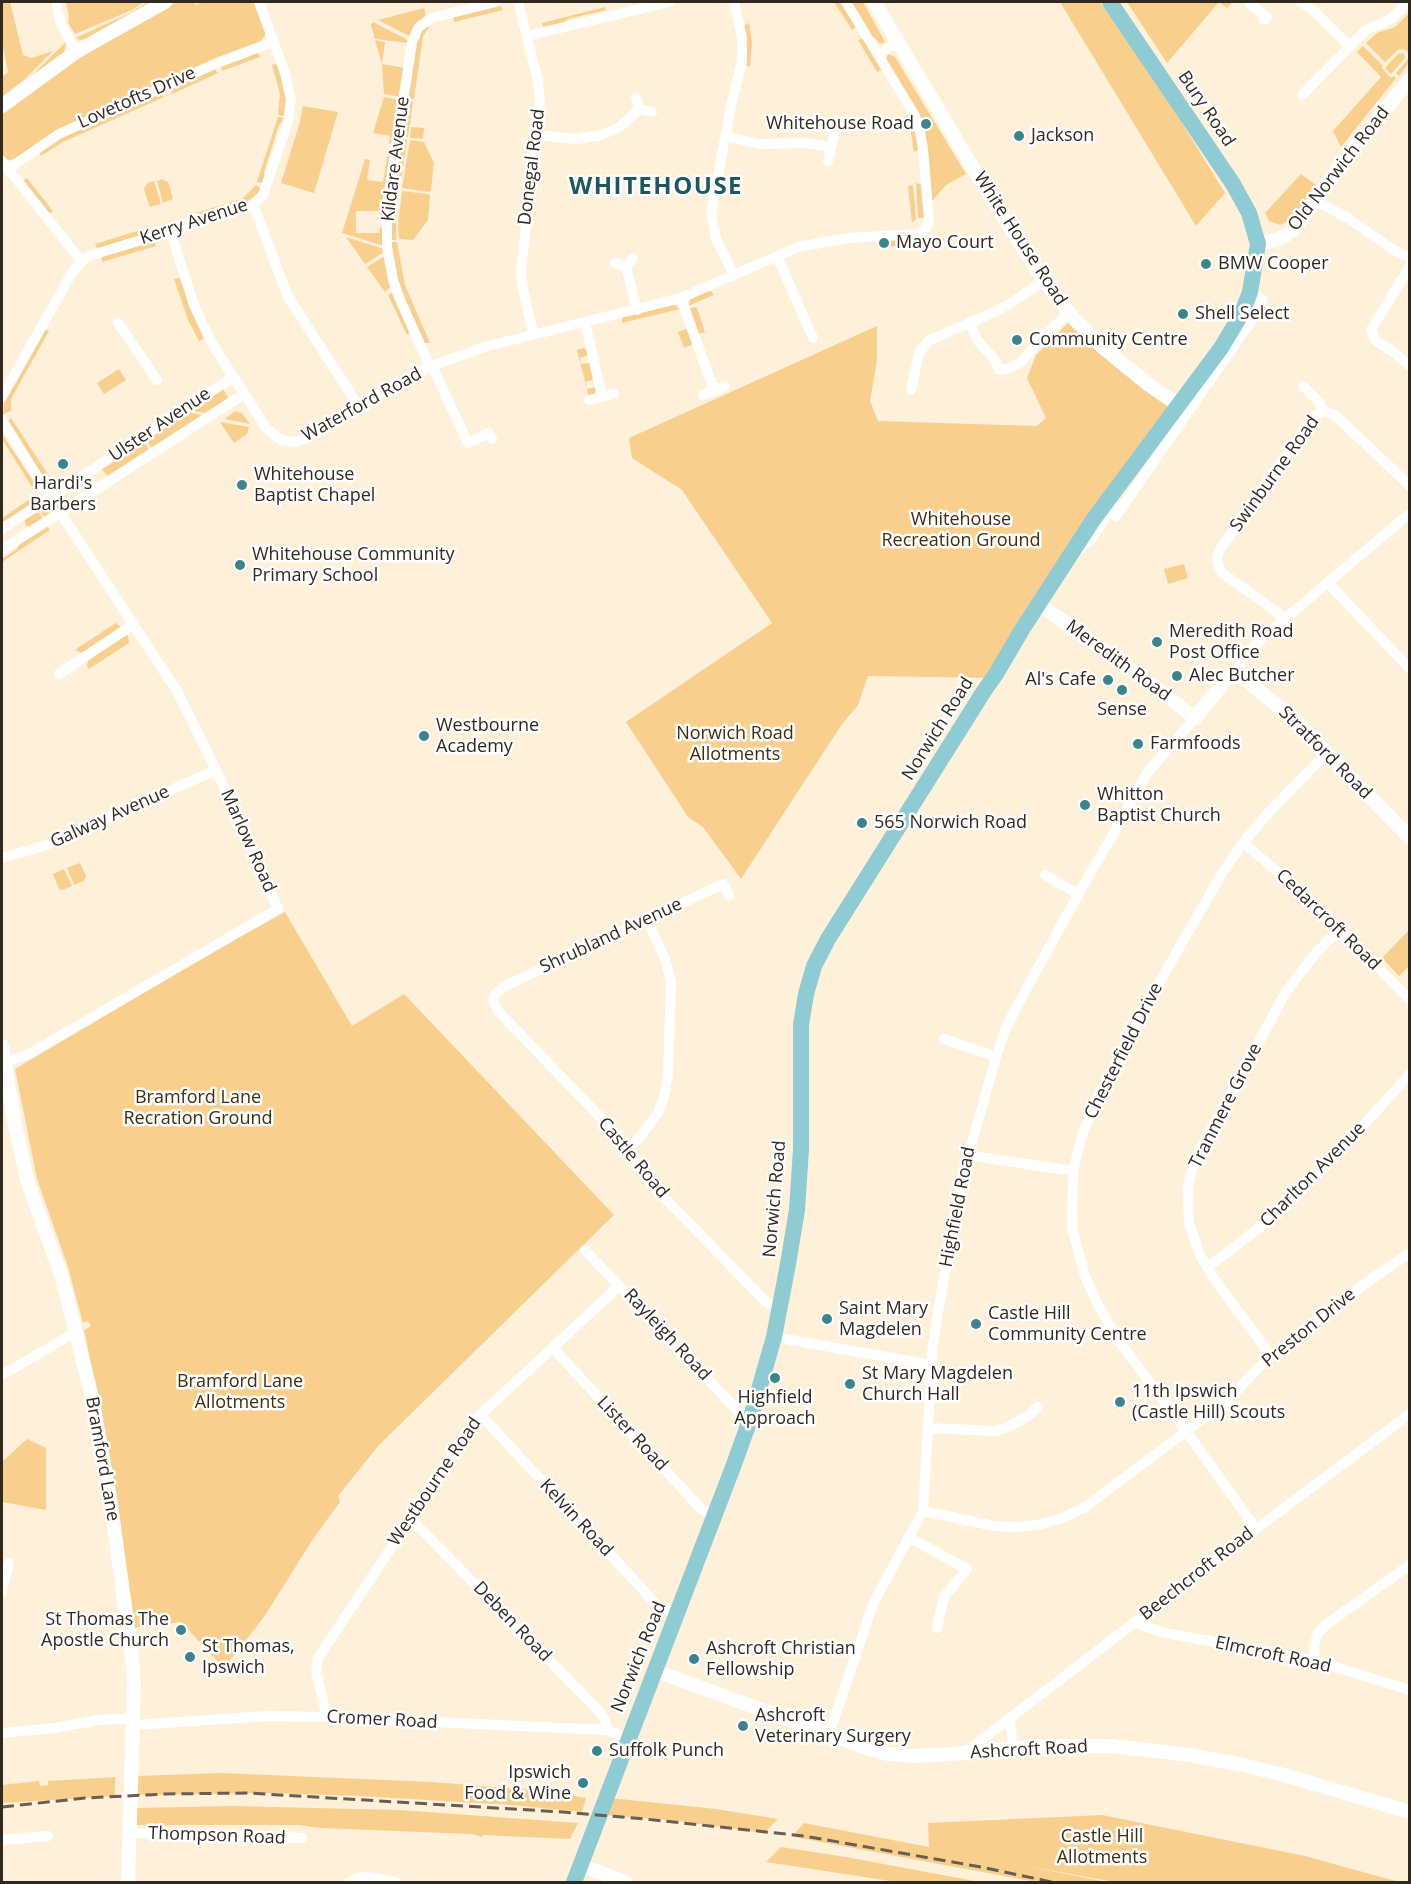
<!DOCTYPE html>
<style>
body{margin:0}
#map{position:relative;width:1411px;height:1884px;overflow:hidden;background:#fff0da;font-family:"Open Sans",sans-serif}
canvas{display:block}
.frame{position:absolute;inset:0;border:3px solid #30291f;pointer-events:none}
</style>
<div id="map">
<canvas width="1411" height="1884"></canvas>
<div class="frame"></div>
</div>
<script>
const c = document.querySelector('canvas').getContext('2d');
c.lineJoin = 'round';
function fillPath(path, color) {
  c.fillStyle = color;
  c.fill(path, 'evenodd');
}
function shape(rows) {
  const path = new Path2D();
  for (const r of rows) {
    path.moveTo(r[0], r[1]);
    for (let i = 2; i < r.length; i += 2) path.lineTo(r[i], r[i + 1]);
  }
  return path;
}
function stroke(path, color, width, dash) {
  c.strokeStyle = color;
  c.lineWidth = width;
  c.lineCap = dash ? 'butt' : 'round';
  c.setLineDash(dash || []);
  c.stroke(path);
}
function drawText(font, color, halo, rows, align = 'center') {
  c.font = font + ' "Open Sans",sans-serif';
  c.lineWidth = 5;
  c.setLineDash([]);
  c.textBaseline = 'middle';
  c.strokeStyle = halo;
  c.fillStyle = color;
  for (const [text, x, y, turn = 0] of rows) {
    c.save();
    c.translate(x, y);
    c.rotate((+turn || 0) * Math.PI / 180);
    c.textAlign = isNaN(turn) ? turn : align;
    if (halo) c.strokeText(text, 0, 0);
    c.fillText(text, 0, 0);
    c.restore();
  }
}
const green = shape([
 [2,2,10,2,23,55,31,58,53,51,25,79,2,97,2,77,8,72,2,42],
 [66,2,144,2,132,10,75,34,68,23,69,17],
 [148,2,155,2,87,39,80,40,75,38,130,13],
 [177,2,187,3,193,2,196,5,200,3,200,2,255,2,266,33,264,37,259,43,17,159,8,160,2,156,2,113,80,56,131,24],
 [834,2,842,2,857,26,854,29,852,30],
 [850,2,863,2,885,42,880,44,875,38,872,39],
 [1060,2,1100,2,1153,76,1225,193,1196,226],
 [1127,2,1233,2,1227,8,1219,2,1167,63],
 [499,4,503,10,454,22,453,15],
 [605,7,606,10,568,19,561,25,544,29,542,23],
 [424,8,426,17,411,35,407,35,378,20],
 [1409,13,1409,63,1399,76,1396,73,1408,59,1409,54,1407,51,1403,49,1398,50,1385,62,1366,43,1377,33,1395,27],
 [373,22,406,39,409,43,375,39,371,25],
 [428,23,429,28,423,36,414,99,407,98,417,38],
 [749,23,752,43,750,67,744,64,743,26],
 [864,38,883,69,877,72,858,40],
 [375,40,385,42,382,64,405,68,401,97,384,94,382,65],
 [66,43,64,54,24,83,64,44],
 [1363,46,1383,66,1382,68,1391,78,1394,76,1396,78,1341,147,1333,131,1381,77,1357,52],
 [257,51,260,57,222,71,221,64],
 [1399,53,1404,54,1405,58,1391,74,1385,68],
 [888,54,895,57,966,174,946,185,933,200,930,200,924,122,921,122,886,59],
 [276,64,278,65,287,94,285,116,278,115,280,94,272,65],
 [214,68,218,73,172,94,171,87],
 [160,92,164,97,63,142,41,156,39,150,43,146],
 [384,97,400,100,394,142,389,144,390,136,373,133],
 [406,100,413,102,408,137,401,136],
 [303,106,338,112,314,193,281,183,300,122],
 [910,114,920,149,914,152,911,133,904,117],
 [278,117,285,118,279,125,264,172,265,180,262,183,257,182],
 [411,127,424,128,423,139,410,138],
 [401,139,407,140,400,188,393,187],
 [410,140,424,142,434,163,431,190,429,192,402,188],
 [388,153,392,156,384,215,380,217,379,211,356,211,356,233,379,233,380,227,383,229,384,246,342,233,365,159,370,160,367,180,383,182],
 [1301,174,1316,185,1290,221,1280,225,1269,221,1265,213],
 [27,178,53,211,47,215,22,182],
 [162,179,168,182,173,199,163,203,157,181],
 [154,181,161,204,150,207,144,189,147,183],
 [916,183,923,185,925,216,923,218,918,218],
 [256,185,262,189,255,199,228,209,230,202,242,199],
 [913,185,916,219,912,223,908,186],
 [393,190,399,191,396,219,396,240,391,240,390,218],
 [402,191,429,194,430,196,428,220,413,240,399,239,398,223],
 [225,204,220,212,200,218,196,213],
 [150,227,151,232,98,250,95,244],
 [346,237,384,249,384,252,365,264],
 [941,238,944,238,942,246,920,249,916,245,880,247,882,240,917,239,924,244,930,245],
 [154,241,156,246,102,262,102,255],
 [391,242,397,242,405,285,430,343,423,343,400,293],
 [383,257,385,258,392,286,385,292,367,267],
 [182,278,204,338,199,341,188,320,174,279],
 [710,290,714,295,688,306,691,298],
 [391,293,394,294,410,332,407,335,388,295],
 [673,304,680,309,622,323,622,316],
 [694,307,697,308,705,332,699,334,697,333,689,309],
 [1069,322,1178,405,993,678,868,676,858,705,842,724,741,879,703,827,688,817,626,722,772,623,682,490,632,458,629,438,877,326,877,360,870,401,878,421,1037,426,1046,418,1027,378,1036,355],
 [44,329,49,331,11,399,11,411,3,414,5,398],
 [686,329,688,330,693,344,684,348,678,332],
 [583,348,586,349,588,355,580,358,581,364,590,363,594,379,586,382,587,389,596,387,595,394,589,397,577,350],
 [119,369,126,380,104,394,97,383],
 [223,389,228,398,205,413,188,410],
 [235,411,242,413,250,424,225,419],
 [185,412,202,415,152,448,145,439],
 [11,418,49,476,45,479,6,422],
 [220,422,249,427,247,434,234,443],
 [2,434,32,479,37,482,32,487,2,439],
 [143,440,149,450,108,477,101,468],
 [61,495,67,504,45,518,39,509],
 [30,499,34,505,11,519,2,522,2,518],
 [37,510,43,519,30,527,26,526,24,519],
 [46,525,50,530,2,562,2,559,17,549,20,542],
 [1184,564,1188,578,1168,584,1164,569],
 [116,623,121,627,83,653,77,651,76,649],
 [125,634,128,636,129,643,89,669,87,666,88,660],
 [80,863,86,876,84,881,74,885,67,868],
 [64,869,72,886,62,890,59,889,53,874],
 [285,912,352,1026,404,994,614,1215,378,1446,338,1496,340,1502,313,1539,264,1617,224,1668,181,1622,133,1628,99,1402,84,1330,91,1326,88,1321,83,1323,68,1267,37,1179,15,1069,204,957],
 [1409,930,1409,966,1399,976,1382,958],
 [27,1439,46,1448,46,1510,2,1502,2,1462],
 [221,1773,432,1782,545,1791,586,1798,582,1812,511,1805,359,1796,269,1793,137,1795,137,1776],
 [115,1777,115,1796,2,1803,2,1785,39,1781,40,1786,48,1785,48,1781],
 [610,1798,716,1809,778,1819,764,1833,679,1821,604,1815],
 [232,1806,400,1810,578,1823,570,1839,483,1835,482,1837,471,1834,320,1828,299,1825,136,1825,136,1808],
 [1102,1815,1305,1856,1399,1882,1114,1882,1021,1865,1107,1882,1036,1882,794,1837,796,1832,804,1823,929,1847,928,1823],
 [781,1847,846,1857,980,1882,897,1882,766,1862]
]);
const minor = shape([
 [56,2,60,21,76,52],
 [518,2,538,81,540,102,521,271,523,289,533,333],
 [1252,2,1250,4,1267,17,1264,20],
 [1301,2,1314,11,1350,47],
 [527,36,669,2],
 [878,54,899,42],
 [1302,95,1366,30,1391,19,1408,2],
 [636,98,640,109,652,112],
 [537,135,577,139,601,135,618,128,640,109],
 [725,136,759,144,805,143,831,147],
 [2,161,81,261],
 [828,161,834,134],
 [8,169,59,134,217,63,273,42],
 [1314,200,1348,218,1392,249,1410,258],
 [253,204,288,297,358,405],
 [170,231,194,305,211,342,267,429,281,440,295,442,308,438,358,405,398,383,432,366,484,347,681,298,798,247,849,238,919,234,926,228,929,221,923,149,919,126,914,114,846,2],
 [777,256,813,338],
 [615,263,626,267,633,258],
 [1410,266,1371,330,1376,341,1392,351,1410,366],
 [626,267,637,310],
 [734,275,716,239,711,212,732,101,742,61,742,37,734,2],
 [681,298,714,391],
 [585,322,602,397],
 [969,322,977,340,995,360,999,370,1007,369,1020,363,1044,336,1069,313],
 [118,323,157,380],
 [432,366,468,443,489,433,492,439],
 [430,367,399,297,393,280,387,247,387,205,412,43,418,28,431,18,496,2],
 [1303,386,1319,402,1322,411],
 [911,390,919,353,928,341,999,310,1017,299,1044,280],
 [703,395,725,386],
 [2,397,73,271,84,259,92,255,243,209,253,204,263,195,288,122,291,100,285,73,259,2],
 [589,400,614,394],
 [2,420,50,497],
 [1104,507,1116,516,1257,313,1262,303,1262,299,1250,292],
 [2,529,233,377],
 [1080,549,1092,538,1112,506],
 [2,550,244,394],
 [1328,583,1410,669],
 [1284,620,1277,612,1222,573,1218,564,1217,557,1221,548,1314,416,1325,411,1335,415,1410,486],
 [1236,672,1243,658,1267,634,1410,513],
 [59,674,134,624],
 [1243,843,1304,893,1410,1000],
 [2,858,44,846,216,770],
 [1045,875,1078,894],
 [729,895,723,884,503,987,496,993,493,1000,498,1011,626,1144,651,1184,766,1302,780,1307],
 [944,1039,996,1057],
 [4,1062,29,1054,278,909,216,770,178,693,60,512],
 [629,1148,639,1138,658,1113,664,1097,668,1076,671,982,665,959,647,920],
 [967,1155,1073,1171],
 [585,1250,739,1412,751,1417],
 [1207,1268,1287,1206,1329,1163,1410,1074],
 [774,1337,932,1365],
 [553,1348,701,1509,715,1517],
 [1271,1356,1215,1280,1200,1255,1189,1223,1188,1186,1192,1169,1200,1150,1286,992,1315,954,1340,929],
 [2,1375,76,1332],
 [480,1414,657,1605,677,1615],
 [927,1428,995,1431,1006,1428,1028,1416,1038,1407],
 [923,1511,994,1526,1014,1527,1038,1525,1063,1518,1085,1507,1228,1400,1261,1365,1289,1341,1373,1278,1410,1253],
 [410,1518,598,1710,606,1722,606,1730],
 [1256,1529,1186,1431,1116,1337,1097,1303,1085,1276,1072,1228,1073,1171,1082,1135,1099,1094,1159,983,1221,875,1243,843,1267,814,1327,753],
 [908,1537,967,1569,944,1597,937,1628],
 [2,1591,9,1563],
 [1136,1623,1161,1632,1315,1661,1410,1690],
 [1315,1661,1314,1646,1318,1633,1328,1623,1410,1565],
 [327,1717,316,1672,318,1658,477,1418,619,1286],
 [1010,1720,1013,1748],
 [134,1725,268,1716,327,1717,606,1730,628,1738],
 [2,1733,55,1728,98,1720,134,1718],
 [829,1734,873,1604,923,1511,933,1343,937,1318,961,1182,996,1057,1005,1030,1018,1004,1090,873,1110,840,1147,773,1195,718],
 [966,1752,1256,1529,1410,1414],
 [131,1833,302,1838],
 [2,1840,48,1836],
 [349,1882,358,1878,368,1877,396,1882]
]);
const tertiary = shape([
 [874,2,994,203,1044,281,1075,320,1101,346,1149,385,1178,405],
 [2,106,76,52,165,2],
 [1258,244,1280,239,1293,230,1345,159,1410,79],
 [1039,604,1159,690,1195,718,1225,681,1236,672,1295,720,1410,838],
 [2,1046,15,1125,27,1180,62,1278,92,1397,110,1498,132,1657,134,1685,128,1882],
 [656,1671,866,1748,888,1754,914,1756,951,1754,1042,1746,1112,1746,1147,1750,1189,1755,1243,1765,1284,1775,1410,1812],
 [580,1865,626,1882]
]);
const primary = shape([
 [574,1882,733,1467,751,1417,774,1337,788,1264,797,1210,801,1149,801,1025,806,994,814,966,828,939,984,691,996,674,1023,628,1093,520,1221,348,1242,313,1250,292,1258,244,1249,213,1233,184,1110,2]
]);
const rail = shape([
 [2,1807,85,1798,165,1794,248,1793,563,1812,645,1819,804,1836,981,1867,1052,1882]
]);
const markers = [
 [926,124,6,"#3c848c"],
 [1019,136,6,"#3c848c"],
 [884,243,6,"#3c848c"],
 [1206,264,6,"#3c848c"],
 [1183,314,6,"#3c848c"],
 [1017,340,6,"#3c848c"],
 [63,464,6,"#3c848c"],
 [242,485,6,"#3c848c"],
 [240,565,6,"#3c848c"],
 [1157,642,6,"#3c848c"],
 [1177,676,6,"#3c848c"],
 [1108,680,6,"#3c848c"],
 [1122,690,6,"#3c848c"],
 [424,736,6,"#3c848c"],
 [1138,744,6,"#3c848c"],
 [1085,805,6,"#3c848c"],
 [862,823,6,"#3c848c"],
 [827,1319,6,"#3c848c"],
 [976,1324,6,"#3c848c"],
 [775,1378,6,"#3c848c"],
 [850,1384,6,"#3c848c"],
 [1120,1402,6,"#3c848c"],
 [181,1630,6,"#3c848c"],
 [190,1657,6,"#3c848c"],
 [694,1659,6,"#3c848c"],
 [743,1726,6,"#3c848c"],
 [597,1751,6,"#3c848c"],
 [583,1783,6,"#3c848c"]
];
const streetNames = [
 ["Lovetofts Drive",137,98,-24],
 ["Bury Road",1206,109,56],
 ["Kildare Avenue",396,159,-83],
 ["Donegal Road",532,167,-83],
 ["Old Norwich Road",1339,169,-52],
 ["Kerry Avenue",194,222,-18],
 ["White House Road",1020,239,57],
 ["Waterford Road",362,405,-29],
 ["Ulster Avenue",160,425,-34],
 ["Swinburne Road",1275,474,-54],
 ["Meredith Road",1118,661,36],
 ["Norwich Road",938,729,-58],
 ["Stratford Road",1325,753,45],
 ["Galway Avenue",110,817,-24],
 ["Marlow Road",248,841,66],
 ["Cedarcroft Road",1328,920,44],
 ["Shrubland Avenue",611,936,-25],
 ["Chesterfield Drive",1124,1051,-63],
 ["Tranmere Grove",1226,1106,-63],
 ["Castle Road",633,1158,50],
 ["Charlton Avenue",1313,1175,-45],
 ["Norwich Road",775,1199,-85],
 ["Highfield Road",958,1207,-79],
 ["Preston Drive",1309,1328,-39],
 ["Rayleigh Road",667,1335,47],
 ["Lister Road",632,1434,47],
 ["Bramford Lane",102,1459,80],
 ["Westbourne Road",435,1482,-56],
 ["Kelvin Road",576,1518,47],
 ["Beechcroft Road",1197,1574,-38],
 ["Deben Road",512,1622,46],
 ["Elmcroft Road",1273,1655,12],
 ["Norwich Road",639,1657,-68],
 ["Cromer Road",382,1720,3],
 ["Ashcroft Road",1029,1750,-3],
 ["Thompson Road",217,1836,2]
];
const poiNames = [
 ["Whitehouse Road",914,124,"right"],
 ["Jackson",1031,136],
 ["Mayo Court",896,243],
 ["BMW Cooper",1218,264],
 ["Shell Select",1195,314],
 ["Community Centre",1029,340],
 ["Whitehouse",254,475],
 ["Baptist Chapel",254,496],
 ["Hardi's",63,484,"center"],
 ["Barbers",63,505,"center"],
 ["Whitehouse Community",252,555],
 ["Primary School",252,576],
 ["Meredith Road",1169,632],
 ["Post Office",1169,653],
 ["Alec Butcher",1189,676],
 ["Al's Cafe",1096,680,"right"],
 ["Sense",1122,710,"center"],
 ["Westbourne",436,726],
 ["Academy",436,747],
 ["Farmfoods",1150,744],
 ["Whitton",1097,795],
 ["Baptist Church",1097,816],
 ["565 Norwich Road",874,823],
 ["Saint Mary",839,1309],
 ["Magdelen",839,1330],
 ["Castle Hill",988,1314],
 ["Community Centre",988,1335],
 ["St Mary Magdelen",862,1374],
 ["Church Hall",862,1395],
 ["11th Ipswich",1132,1392],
 ["(Castle Hill) Scouts",1132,1413],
 ["Highfield",775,1398,"center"],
 ["Approach",775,1419,"center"],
 ["St Thomas The",169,1620,"right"],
 ["Apostle Church",169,1641,"right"],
 ["St Thomas,",202,1647],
 ["Ipswich",202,1668],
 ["Ashcroft Christian",706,1649],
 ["Fellowship",706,1670],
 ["Ashcroft",755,1716],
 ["Veterinary Surgery",755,1737],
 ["Suffolk Punch",609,1751],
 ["Ipswich",571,1773,"right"],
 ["Food & Wine",571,1794,"right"]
];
const parkNames = [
 ["Whitehouse",961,520],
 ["Recreation Ground",961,541],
 ["Norwich Road",735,734],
 ["Allotments",735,755],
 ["Bramford Lane",198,1098],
 ["Recration Ground",198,1119],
 ["Bramford Lane",240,1382],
 ["Allotments",240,1403],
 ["Castle Hill",1102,1837],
 ["Allotments",1102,1858]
];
const districtNames = [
 ["WHITEHOUSE",656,187]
];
fillPath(green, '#f9cf8e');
stroke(minor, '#fff', 10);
stroke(tertiary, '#fff', 14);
stroke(primary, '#8ecbd3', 16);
stroke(rail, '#685e51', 3, [12, 6]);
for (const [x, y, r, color] of markers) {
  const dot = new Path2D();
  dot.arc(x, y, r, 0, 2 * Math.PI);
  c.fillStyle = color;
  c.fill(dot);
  stroke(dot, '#fff', 2);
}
drawText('18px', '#30291f', '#fff', streetNames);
drawText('18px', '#30291f', '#fff', poiNames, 'left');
drawText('18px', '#412d0a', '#fff', parkNames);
c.letterSpacing = '1.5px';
drawText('bold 24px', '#1d585e', '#fff', districtNames);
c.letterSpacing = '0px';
</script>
